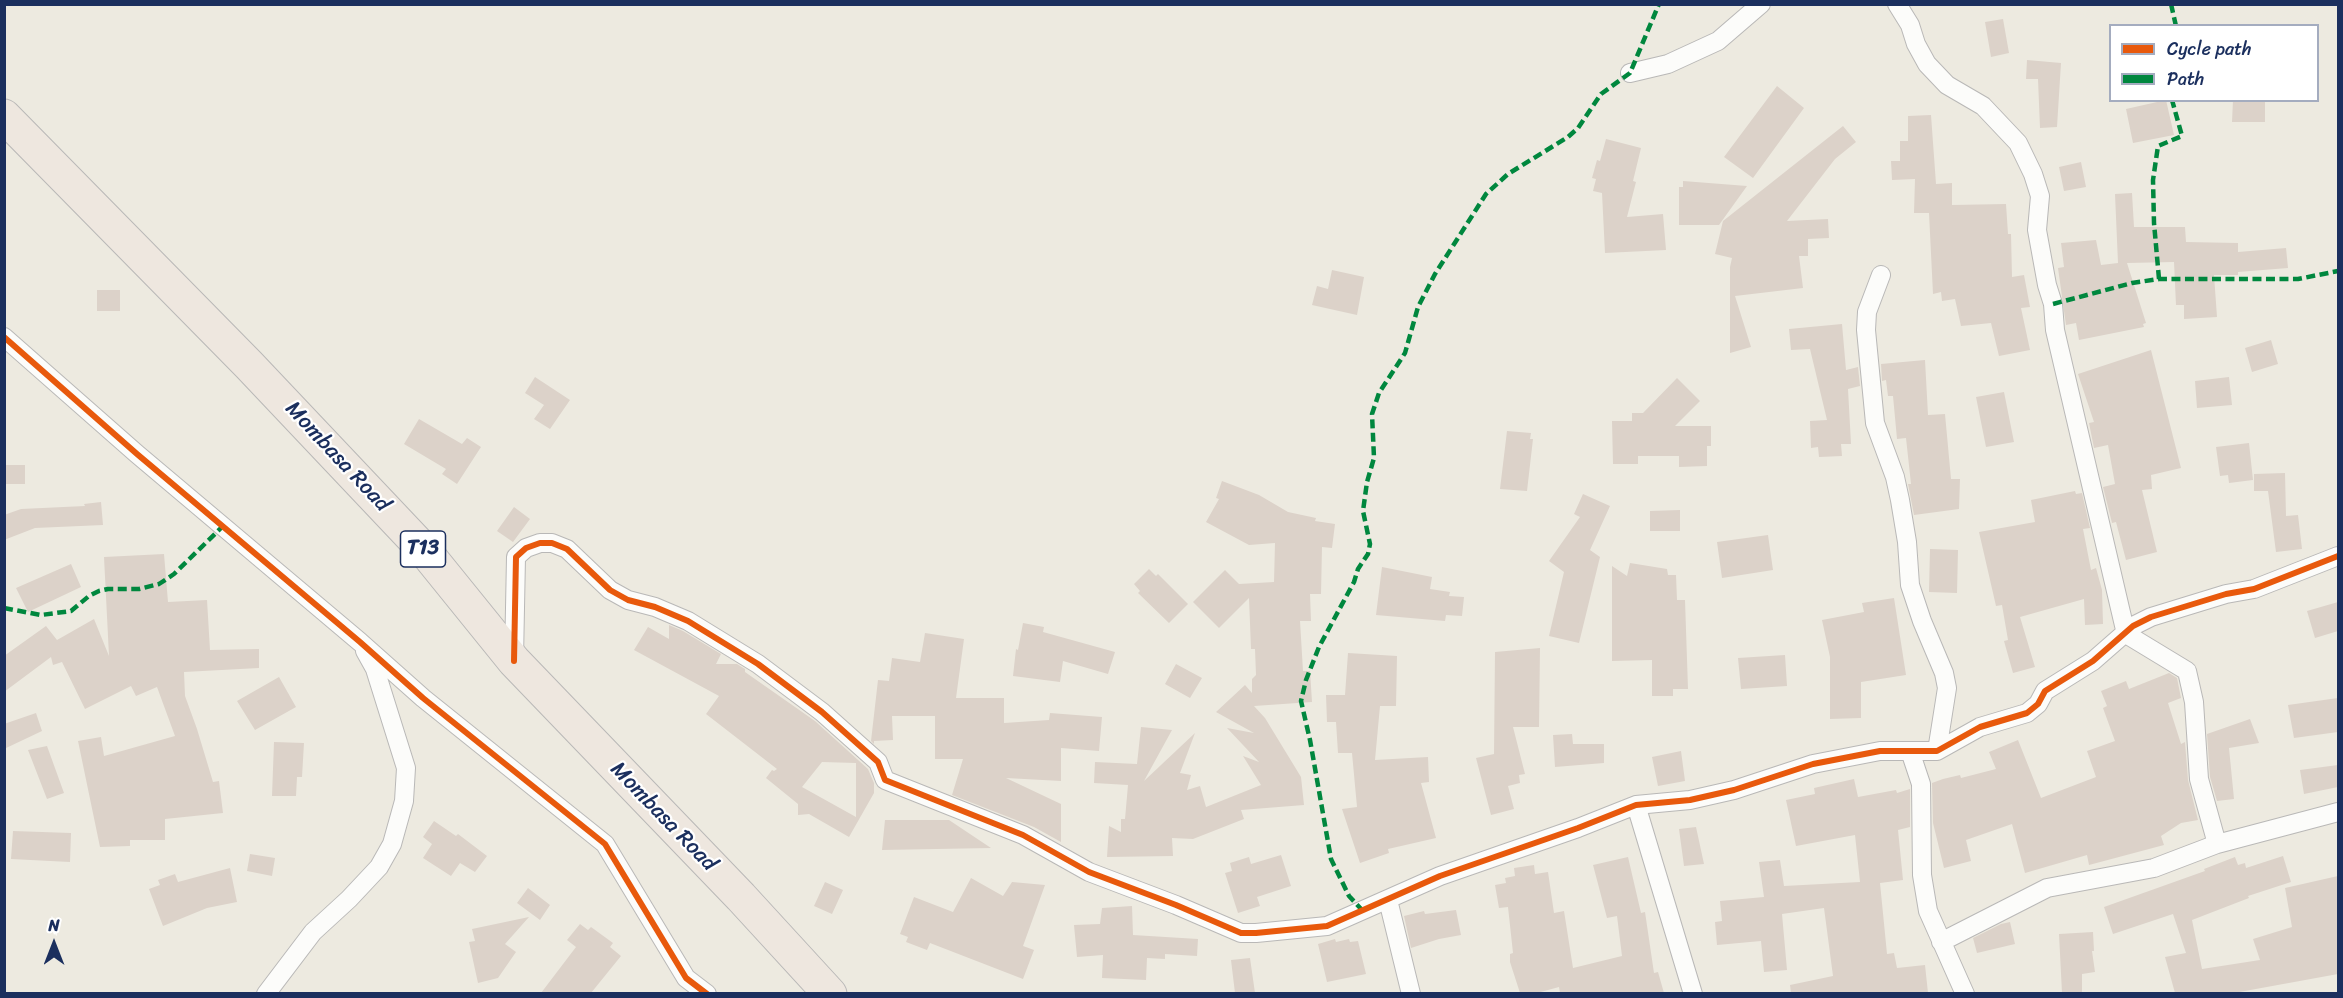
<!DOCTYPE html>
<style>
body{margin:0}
#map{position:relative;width:2343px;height:998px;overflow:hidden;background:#edeae0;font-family:Sriracha,sans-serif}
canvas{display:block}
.frame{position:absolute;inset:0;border:6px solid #1b2f5e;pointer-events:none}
.legend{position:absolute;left:2109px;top:24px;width:210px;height:78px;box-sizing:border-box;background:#fff;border:2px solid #a4acbf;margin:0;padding:8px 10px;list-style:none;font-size:18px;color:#1b2f5e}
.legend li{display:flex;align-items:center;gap:12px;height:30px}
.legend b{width:30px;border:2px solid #a4acbf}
.north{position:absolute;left:24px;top:914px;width:60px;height:60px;-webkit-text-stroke:4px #fff;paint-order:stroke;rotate:0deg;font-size:16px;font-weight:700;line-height:24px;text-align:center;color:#1b2f5e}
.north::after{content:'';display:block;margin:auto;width:21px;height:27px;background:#1b2f5e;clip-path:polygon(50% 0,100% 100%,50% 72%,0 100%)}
</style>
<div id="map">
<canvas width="2343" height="998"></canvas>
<div class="frame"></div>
<ul class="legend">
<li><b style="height:8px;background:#e8590c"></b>Cycle path</li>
<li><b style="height:8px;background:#00873e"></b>Path</li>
</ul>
<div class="north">N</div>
</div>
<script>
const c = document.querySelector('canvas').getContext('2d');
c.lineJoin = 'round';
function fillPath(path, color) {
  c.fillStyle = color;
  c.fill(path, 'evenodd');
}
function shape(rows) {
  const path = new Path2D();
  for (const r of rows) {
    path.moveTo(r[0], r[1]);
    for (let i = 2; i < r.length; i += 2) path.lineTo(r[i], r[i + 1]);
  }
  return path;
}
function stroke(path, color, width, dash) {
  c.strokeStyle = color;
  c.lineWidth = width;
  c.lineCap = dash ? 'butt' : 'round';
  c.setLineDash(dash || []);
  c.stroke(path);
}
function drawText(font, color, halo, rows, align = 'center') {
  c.font = font + ' Sriracha,sans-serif';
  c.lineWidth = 4.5;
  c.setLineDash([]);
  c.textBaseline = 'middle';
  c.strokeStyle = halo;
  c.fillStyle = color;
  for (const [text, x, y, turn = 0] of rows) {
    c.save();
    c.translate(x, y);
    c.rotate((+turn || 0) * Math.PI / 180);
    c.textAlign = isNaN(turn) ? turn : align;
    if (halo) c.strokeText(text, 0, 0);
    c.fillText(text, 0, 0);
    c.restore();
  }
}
const building = shape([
 [2003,19,2009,53,1991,57,1985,22],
 [2027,60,2061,63,2057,127,2040,128,2038,79,2026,79],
 [1777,86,1804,108,1753,178,1724,157],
 [2166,100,2174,135,2133,143,2126,109],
 [2233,100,2265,100,2265,122,2232,122],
 [1931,115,1936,184,1952,183,1952,205,2006,204,2008,234,2011,234,2012,277,2024,275,2030,307,2021,308,2030,350,1999,356,1991,323,1961,326,1955,299,1942,301,1941,292,1933,294,1929,213,1914,213,1915,179,1892,180,1891,161,1900,161,1900,141,1908,141,1908,116],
 [1843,126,1856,142,1835,159,1787,221,1828,219,1829,238,1808,239,1808,256,1799,256,1803,288,1735,296,1751,347,1730,353,1730,267,1732,258,1715,254,1723,221],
 [1606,139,1641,148,1633,181,1636,182,1627,217,1663,214,1666,250,1605,253,1602,193,1593,191,1596,179,1592,178,1597,160,1600,161],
 [2081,162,2086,187,2064,191,2059,167],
 [1683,181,1747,186,1719,225,1679,225,1679,187,1683,187],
 [2132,193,2134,227,2185,227,2186,242,2238,243,2238,252,2286,248,2288,268,2238,272,2238,275,2214,275,2217,317,2184,319,2184,305,2176,305,2174,262,2127,263,2146,323,2143,324,2144,327,2079,340,2076,323,2066,325,2058,268,2064,267,2061,243,2096,240,2101,265,2118,263,2115,194],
 [1332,270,1364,277,1357,315,1312,305,1317,286,1328,289],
 [97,290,120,290,120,311,97,311],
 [1842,324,1846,370,1858,367,1860,386,1848,389,1851,444,1841,444,1842,456,1819,457,1818,447,1811,448,1810,421,1827,420,1810,349,1791,350,1789,329],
 [2271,340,2278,364,2252,372,2245,348],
 [2151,350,2181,468,2151,475,2152,489,2142,490,2157,552,2126,560,2116,522,2112,523,2103,487,2115,484,2108,445,2094,448,2089,423,2094,422,2078,374],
 [1925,360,1928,415,1945,414,1951,479,1960,479,1959,509,1914,515,1908,484,1911,484,1906,438,1897,439,1893,396,1888,396,1886,380,1882,381,1881,364],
 [535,377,570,400,550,429,534,419,544,405,525,393],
 [2229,377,2232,405,2197,408,2195,381],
 [1677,378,1700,401,1675,426,1711,426,1711,446,1707,446,1707,466,1679,467,1679,456,1638,456,1638,464,1613,464,1612,421,1632,421,1632,413,1643,413],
 [2004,392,2014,442,1986,447,1976,397],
 [419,419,462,444,467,438,481,447,457,484,442,474,446,469,404,444],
 [1507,431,1531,433,1530,439,1533,439,1527,491,1500,489],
 [2249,443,2253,480,2229,483,2228,475,2220,476,2216,447],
 [4,465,25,465,25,484,4,484],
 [2285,473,2286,516,2298,515,2302,549,2276,552,2268,491,2254,491,2254,474],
 [1222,481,1259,495,1288,512,1316,518,1315,521,1335,524,1332,548,1322,547,1321,594,1310,594,1311,621,1300,621,1303,671,1310,671,1312,702,1254,706,1265,718,1301,777,1304,805,1241,810,1244,819,1193,839,1172,838,1173,856,1107,857,1109,826,1121,832,1121,819,1125,819,1128,785,1094,783,1095,762,1137,764,1141,727,1172,730,1144,781,1195,733,1180,773,1191,775,1187,790,1200,786,1206,807,1261,785,1243,756,1259,762,1227,728,1254,733,1216,712,1245,685,1252,693,1252,679,1256,675,1255,649,1251,649,1249,598,1219,628,1193,602,1225,570,1239,584,1274,582,1275,543,1249,545,1206,522,1219,499,1216,498],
 [2075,491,2076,494,2082,493,2090,528,2083,529,2091,570,2096,568,2102,590,2103,624,2085,625,2084,599,2020,617,2035,667,2013,673,2004,641,2008,640,2002,605,1996,606,1979,532,2035,522,2031,500],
 [1583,494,1610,506,1590,550,1600,557,1579,643,1549,636,1564,572,1549,561,1580,517,1574,514],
 [101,502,103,525,35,528,4,540,4,515,21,509,85,506,84,504],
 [514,507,530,519,513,542,497,531],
 [1680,510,1680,531,1650,531,1650,511],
 [1768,535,1773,570,1722,578,1717,542],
 [1930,549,1958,550,1957,593,1929,592],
 [164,554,168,602,207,600,210,650,259,649,259,668,184,672,185,696,197,729,213,782,219,781,223,813,165,819,165,840,130,840,130,846,100,847,78,741,101,737,104,756,175,736,157,687,136,696,131,686,85,709,62,662,53,665,51,657,4,692,4,656,46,626,57,640,94,619,109,656,104,557],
 [1630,563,1667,569,1668,575,1676,575,1677,600,1685,600,1688,689,1673,689,1673,696,1652,696,1652,660,1612,661,1612,566,1627,576],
 [71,564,81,587,28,612,16,588],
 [1382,567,1432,577,1430,589,1450,592,1449,596,1464,597,1462,616,1446,615,1445,621,1376,615],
 [1149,569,1156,576,1158,574,1188,604,1169,623,1138,593,1140,591,1134,584],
 [1894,598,1906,675,1861,682,1861,718,1830,719,1830,657,1822,620,1864,612,1862,603],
 [2338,602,2338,631,2315,638,2307,611],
 [1023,623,1044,627,1043,632,1115,652,1108,674,1063,661,1060,682,1013,676,1016,649,1018,650],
 [669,625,683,631,721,654,716,664,737,664,745,669,745,672,815,721,868,769,874,783,874,793,849,837,809,814,798,815,798,804,766,778,772,770,774,771,777,769,706,714,719,696,634,650,648,627,669,639],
 [822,762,856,763,856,817,802,787],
 [925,633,964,639,956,698,1004,698,1004,723,1049,720,1050,713,1102,717,1099,751,1061,748,1061,781,1006,778,1061,804,1061,842,1034,827,952,795,963,759,935,759,935,716,892,716,893,740,874,741,874,744,871,741,878,680,889,681,892,658,920,662],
 [1540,648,1539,727,1513,727,1525,774,1519,775,1520,783,1508,786,1514,809,1491,815,1476,758,1494,754,1495,652],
 [1348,653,1397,656,1396,706,1380,706,1375,760,1428,757,1429,782,1421,783,1436,838,1388,849,1389,853,1360,863,1342,809,1357,807,1352,753,1338,753,1336,722,1327,722,1326,695,1345,695],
 [1785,655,1787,686,1741,689,1738,658],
 [1176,664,1202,678,1190,698,1165,684],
 [2169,673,2177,678,2181,698,2168,703,2181,744,2185,742,2188,780,2198,820,2181,823,2161,836,2164,845,2089,865,2087,855,2025,873,2012,824,1966,840,1971,861,1944,868,1933,823,1932,783,1943,779,1960,775,1961,778,1996,769,1989,752,2018,740,2041,798,2096,777,2087,751,2115,741,2103,708,2107,706,2101,691,2126,681,2129,689],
 [279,677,296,707,255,730,237,701],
 [2338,698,2338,732,2294,738,2288,705],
 [36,713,42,731,4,749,4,724],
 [2250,719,2259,743,2229,748,2234,799,2217,801,2210,777,2207,734],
 [1572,734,1573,744,1604,744,1604,763,1555,767,1553,735],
 [274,742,304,743,302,777,297,777,296,796,272,796],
 [47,746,64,793,47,799,28,750],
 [1681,751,1685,781,1658,786,1652,757],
 [2338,765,2338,787,2304,794,2300,770],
 [1854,779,1858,797,1896,790,1897,793,1910,789,1910,827,1898,830,1903,880,1880,883,1887,954,1894,953,1897,968,1925,965,1928,993,1791,993,1790,985,1833,976,1824,908,1782,914,1787,970,1764,972,1761,941,1717,945,1715,922,1722,921,1720,901,1764,897,1759,862,1780,860,1784,886,1860,882,1855,835,1796,846,1786,800,1815,794,1814,788],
 [885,820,949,820,991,848,882,850],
 [434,821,456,836,458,834,487,856,475,872,460,863,451,876,423,858,432,844,423,837],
 [1696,827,1704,864,1684,866,1679,829],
 [13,831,71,833,70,862,11,859],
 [250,854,275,858,272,876,247,871],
 [1281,855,1291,886,1257,897,1260,906,1238,913,1225,873,1232,871,1230,863,1249,857,1251,864],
 [2283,856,2291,882,2248,896,2249,898,2192,920,2202,969,2260,960,2253,939,2292,927,2285,888,2338,876,2338,974,2234,993,2175,993,2165,957,2186,953,2173,914,2113,934,2104,907,2205,871,2204,869,2235,857,2238,865,2245,863,2246,868],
 [1628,857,1641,913,1645,912,1654,973,1658,972,1664,993,1560,993,1559,987,1537,993,1520,993,1510,962,1510,954,1513,953,1508,907,1499,908,1495,885,1506,883,1505,878,1515,876,1514,868,1534,865,1535,874,1548,872,1554,913,1564,911,1573,968,1622,956,1617,916,1607,918,1593,865],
 [230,868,237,902,207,908,163,926,149,889,160,885,158,880,175,874,178,882],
 [971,878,1003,896,1012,882,1045,885,1023,946,1034,950,1023,979,930,943,927,950,906,942,908,937,900,934,914,897,953,912],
 [825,882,843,890,832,914,814,906],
 [528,888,550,905,540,920,517,903],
 [1132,906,1133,935,1198,939,1197,956,1165,954,1165,959,1147,958,1146,980,1102,978,1103,955,1077,957,1074,925,1100,924,1102,908],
 [1456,910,1461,935,1439,939,1411,948,1404,916,1424,911,1425,914],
 [529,917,505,944,516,952,498,978,478,983,469,942,475,941,472,929],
 [2010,922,2015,944,1977,953,1973,938,2001,924],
 [580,924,588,930,591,927,613,943,610,947,621,956,591,993,541,993,576,947,567,940],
 [2093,932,2094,951,2092,951,2095,972,2082,974,2082,993,2062,993,2059,934],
 [1335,939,1336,942,1349,939,1350,942,1358,941,1366,974,1327,982,1318,944],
 [1250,958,1255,993,1235,993,1231,960]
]);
const street = shape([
 [1897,4,1910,25,1916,44,1927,64,1947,85,1983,106,2018,143,2033,174,2040,196,2037,230,2047,285,2053,304,2055,330,2126,634,2187,671,2194,702,2199,779,2217,844],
 [1630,73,1668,64,1718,41,1761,4],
 [1881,275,1867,312,1866,330,1875,423,1895,477,1900,500,1907,542,1910,585,1922,621,1944,673,1947,688,1937,751],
 [4,337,137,454,360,642,423,698,605,844,686,978,707,994],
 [514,659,516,557,526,548,540,543,552,543,567,549,610,590,628,600,655,607,688,621,758,664,822,712,878,762,885,780,1023,835,1089,872,1176,905,1241,933,1256,933,1327,926,1440,876,1578,828,1636,805,1690,800,1734,790,1813,764,1880,751,1937,751,1980,727,2027,713,2038,704,2045,691,2093,661,2133,626,2151,617,2226,594,2254,589,2338,556],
 [1910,751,1921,784,1922,875,1928,911,1965,994],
 [1636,805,1693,994],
 [1388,900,1411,994],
 [1941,942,2047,888,2154,868,2217,844,2338,812],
 [266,994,313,932,349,899,379,867,392,844,404,801,406,768,375,669,365,651]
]);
const highway = shape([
 [4,116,249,365,425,551,514,661,741,897,830,994]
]);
const quiet = shape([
 [2171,4,2176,26],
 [2159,279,2154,223,2153,180,2158,146,2182,136,2172,100],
 [2053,304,2132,283,2159,279,2298,279,2338,271],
 [4,608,41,615,71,611,89,596,99,591,108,589,139,589,159,584,174,574,222,527],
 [1363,911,1349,896,1331,859,1310,740,1301,701,1306,680,1319,647,1354,582,1358,569,1368,554,1370,544,1363,511,1367,482,1374,458,1372,414,1379,393,1405,353,1418,307,1435,274,1486,194,1508,174,1568,137,1578,128,1601,94,1630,73,1659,4]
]);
const cycleway = shape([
 [4,337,137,454,360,642,423,698,605,844,686,978,707,994],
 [514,661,516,557,526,548,540,543,552,543,567,549,610,590,628,600,655,607,688,621,758,664,822,712,878,762,885,780,1023,835,1089,872,1176,905,1241,933,1256,933,1327,926,1440,876,1578,828,1636,805,1690,800,1734,790,1813,764,1880,751,1937,751,1980,727,2027,713,2038,704,2045,691,2093,661,2133,626,2151,617,2226,594,2254,589,2338,556]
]);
const shields = [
 [423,549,45]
];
const shieldNames = [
 ["T13",423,549]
];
const streetNames = [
 ["Mombasa Road",337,457,47],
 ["Mombasa Road",663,817,46]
];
fillPath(building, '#dcd2c9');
stroke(street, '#b9b8b7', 20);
stroke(highway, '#b9b8b7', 35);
stroke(street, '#fcfcfa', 18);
stroke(highway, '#eee7df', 33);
stroke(quiet, '#00873e', 4.5, [9, 4.5]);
stroke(cycleway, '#e8590c', 6);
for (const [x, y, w] of shields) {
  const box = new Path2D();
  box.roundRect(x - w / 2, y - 18, w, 36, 4.5);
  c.fillStyle = '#fff';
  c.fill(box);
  stroke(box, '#1b2f5e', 1.5);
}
drawText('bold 21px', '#1b2f5e', null, shieldNames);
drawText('22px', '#1b2f5e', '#fff', streetNames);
</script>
